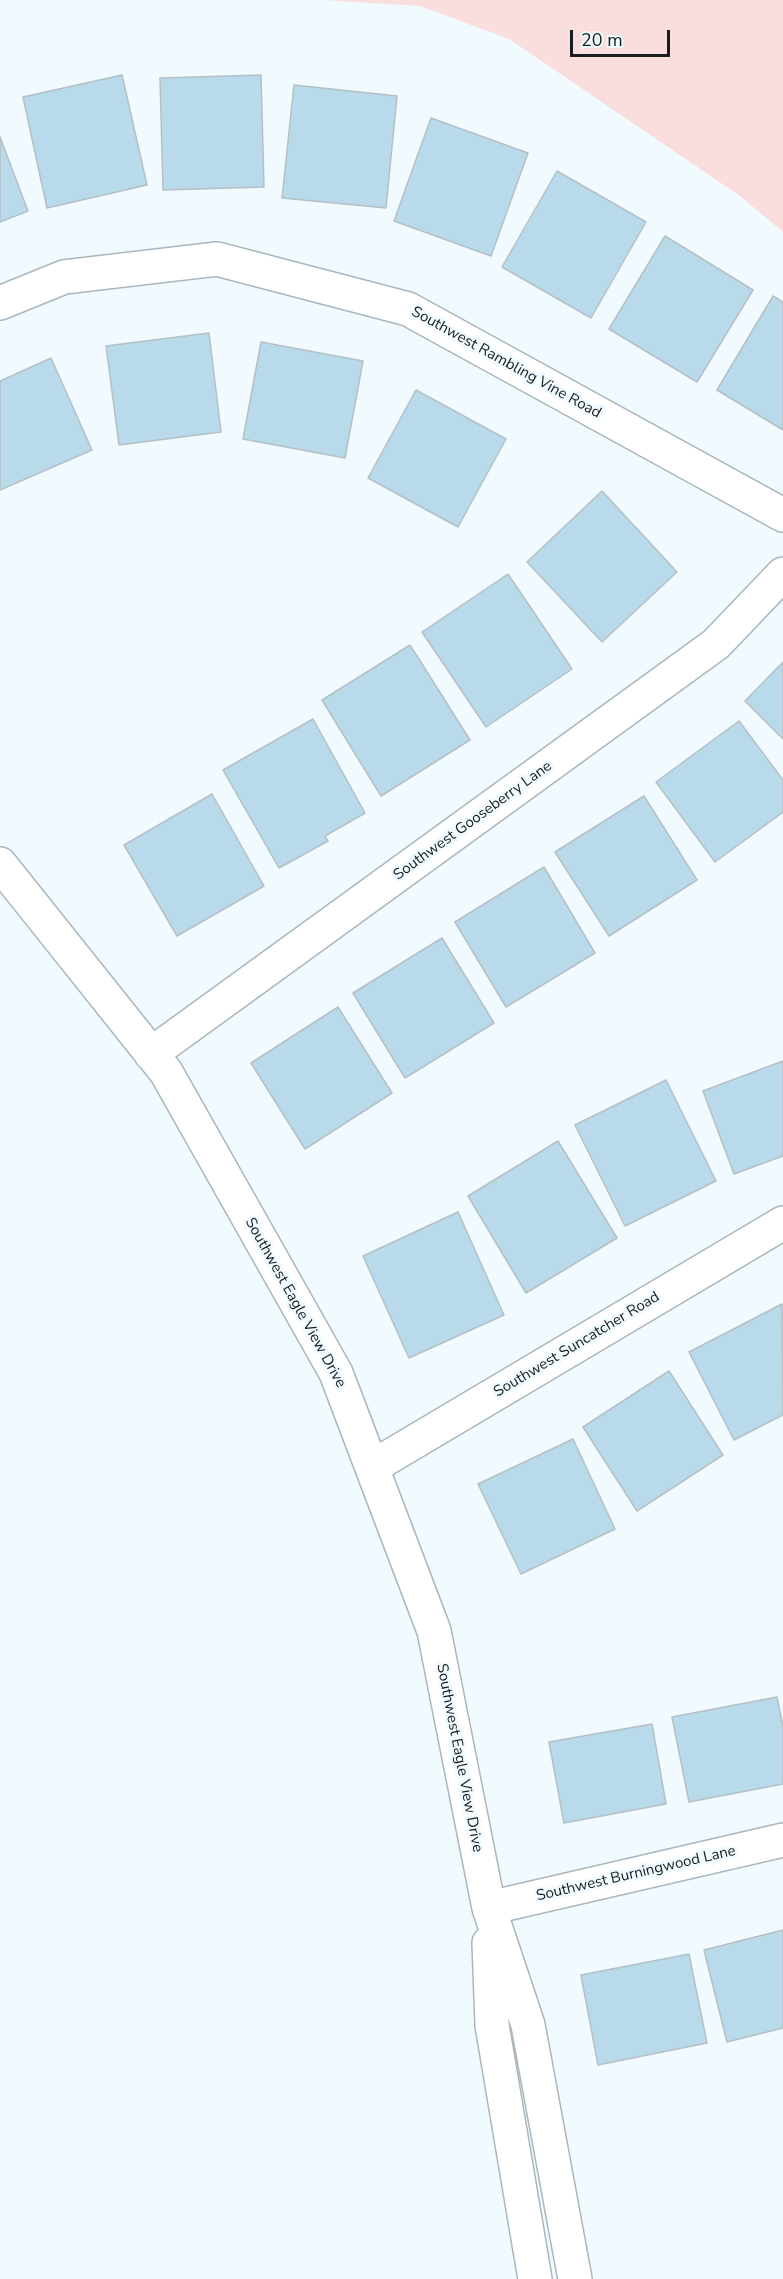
<!DOCTYPE html>
<style>
body{margin:0}
#map{position:relative;width:783px;height:2279px;overflow:hidden;background:#f0faff;font-family:"Nunito Sans",sans-serif}
canvas{display:block}
.scale{position:absolute;left:570px;top:30px;width:100px;height:27px;box-sizing:border-box;border:3px solid #181d1f;border-top:0;padding-left:8px;font-size:18px;line-height:21px;white-space:nowrap;color:#181d1f;-webkit-text-stroke:4px #f0faff;paint-order:stroke}
</style>
<div id="map">
<canvas width="783" height="2279"></canvas>
<div class="scale">20 m</div>
</div>
<script>
const c = document.querySelector('canvas').getContext('2d');
c.lineJoin = 'round';
function fillPath(path, color) {
  c.fillStyle = color;
  c.fill(path, 'evenodd');
}
function shape(rows) {
  const path = new Path2D();
  for (const r of rows) {
    path.moveTo(r[0], r[1]);
    for (let i = 2; i < r.length; i += 2) path.lineTo(r[i], r[i + 1]);
  }
  return path;
}
function stroke(path, color, width, dash) {
  c.strokeStyle = color;
  c.lineWidth = width;
  c.lineCap = dash ? 'butt' : 'round';
  c.setLineDash(dash || []);
  c.stroke(path);
}
function drawText(font, color, halo, rows, align = 'center') {
  c.font = font + ' "Nunito Sans",sans-serif';
  c.lineWidth = 6;
  c.setLineDash([]);
  c.textBaseline = 'middle';
  c.strokeStyle = halo;
  c.fillStyle = color;
  for (const [text, x, y, turn = 0] of rows) {
    c.save();
    c.translate(x, y);
    c.rotate((+turn || 0) * Math.PI / 180);
    c.textAlign = isNaN(turn) ? turn : align;
    if (halo) c.strokeText(text, 0, 0);
    c.fillText(text, 0, 0);
    c.restore();
  }
}
const green = shape([
 [324,0,783,0,783,232,740,196,509,39,420,6]
]);
const building = shape([
 [122,75,147,185,47,208,23,97,122,75],
 [261,75,264,187,163,190,160,78,261,75],
 [294,85,397,96,386,208,282,198,294,85],
 [431,118,528,153,491,256,394,221,431,118],
 [0,137,28,211,0,222,0,137],
 [557,171,646,222,591,318,502,267,557,171],
 [665,236,753,290,697,382,609,329,665,236],
 [773,296,783,302,783,430,717,390,773,296],
 [209,333,221,432,119,445,106,346,209,333],
 [261,342,363,361,345,458,243,439,261,342],
 [51,358,92,450,0,490,0,381,51,358],
 [416,390,506,439,458,527,368,478,416,390],
 [602,491,677,572,602,642,527,562,602,491],
 [508,574,572,669,486,727,422,632,508,574],
 [410,645,470,740,381,796,322,700,410,645],
 [783,662,783,739,745,701,783,662],
 [313,719,365,813,325,836,328,841,279,868,223,770,313,719],
 [739,721,783,780,783,812,715,862,656,782,739,721],
 [212,794,264,886,177,936,124,845,212,794],
 [644,796,697,880,609,936,555,852,644,796],
 [544,867,595,953,506,1007,455,922,544,867],
 [442,938,494,1023,405,1078,353,993,442,938],
 [338,1007,392,1093,305,1149,251,1063,338,1007],
 [783,1061,783,1156,734,1174,703,1091,783,1061],
 [666,1080,716,1181,625,1226,575,1125,666,1080],
 [558,1141,617,1238,526,1293,468,1196,558,1141],
 [458,1212,504,1315,409,1358,363,1256,458,1212],
 [782,1304,783,1415,734,1440,689,1352,782,1304],
 [669,1371,723,1455,637,1511,583,1427,669,1371],
 [573,1439,615,1529,521,1574,478,1484,573,1439],
 [777,1697,783,1726,783,1784,689,1802,672,1717,777,1697],
 [652,1724,666,1804,564,1823,549,1742,652,1724],
 [783,1930,783,2028,727,2042,704,1950,783,1930],
 [689,1954,707,2043,598,2065,581,1975,689,1954]
]);
const minor = shape([
 [0,303,64,277,217,259,408,309,783,515],
 [0,864,166,1072,336,1373,434,1631,489,1908,528,2025,575,2279],
 [151,1054,716,644,783,574],
 [372,1467,783,1223],
 [489,1908,783,1840],
 [489,1943,492,2025,535,2279]
]);
const streetNames = [
 ["Southwest Rambling Vine Road",506,363,29],
 ["Southwest Gooseberry Lane",473,821,-36],
 ["Southwest Eagle View Drive",295,1303,61],
 ["Southwest Suncatcher Road",577,1345,-31],
 ["Southwest Eagle View Drive",459,1758,79],
 ["Southwest Burningwood Lane",636,1874,-13]
];
fillPath(green, '#fadede');
fillPath(building, '#b9daea');
stroke(building, '#b4c0c6', 1.5);
stroke(minor, '#abb7bd', 36);
stroke(minor, '#fff', 33);
drawText('15px', '#181d1f', '#f0faff', streetNames);
</script>
